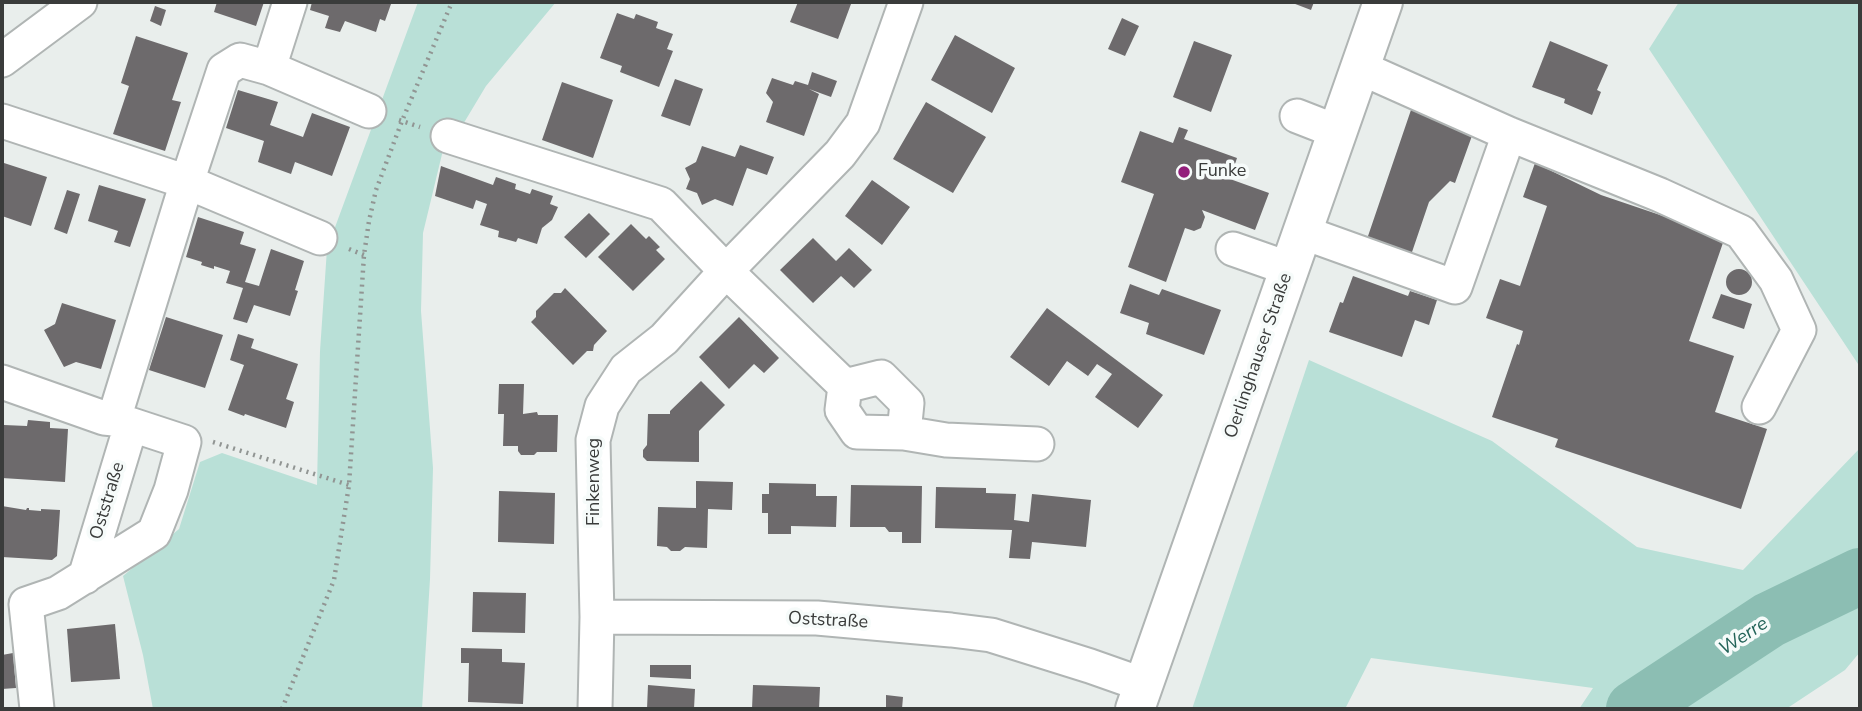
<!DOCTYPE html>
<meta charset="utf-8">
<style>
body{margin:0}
#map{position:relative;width:1862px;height:711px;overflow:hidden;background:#e9eeec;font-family:"Nunito Sans",sans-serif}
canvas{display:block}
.frame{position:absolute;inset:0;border:4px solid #3a3c3b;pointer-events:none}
</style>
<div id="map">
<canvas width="1862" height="711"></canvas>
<div class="frame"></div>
</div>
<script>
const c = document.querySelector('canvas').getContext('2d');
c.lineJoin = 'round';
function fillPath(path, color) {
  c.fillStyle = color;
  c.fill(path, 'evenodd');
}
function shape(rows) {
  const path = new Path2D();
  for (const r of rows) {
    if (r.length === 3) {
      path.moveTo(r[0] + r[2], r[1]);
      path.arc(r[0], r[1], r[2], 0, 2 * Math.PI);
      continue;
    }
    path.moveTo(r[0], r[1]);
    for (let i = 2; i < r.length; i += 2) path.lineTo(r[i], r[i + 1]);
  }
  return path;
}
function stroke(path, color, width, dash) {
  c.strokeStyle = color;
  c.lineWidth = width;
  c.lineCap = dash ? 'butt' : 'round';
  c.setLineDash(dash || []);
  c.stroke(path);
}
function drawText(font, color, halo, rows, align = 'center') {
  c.font = font + ' "Nunito Sans",sans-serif';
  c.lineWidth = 7;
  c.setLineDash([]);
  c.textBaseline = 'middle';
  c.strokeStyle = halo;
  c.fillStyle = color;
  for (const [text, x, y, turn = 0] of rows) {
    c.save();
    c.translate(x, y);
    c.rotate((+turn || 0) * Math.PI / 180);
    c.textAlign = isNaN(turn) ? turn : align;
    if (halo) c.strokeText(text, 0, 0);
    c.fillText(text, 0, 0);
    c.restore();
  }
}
const green = shape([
 [418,2,556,2,486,86,459,131,443,150,423,233,421,311,433,468,430,579,422,709,153,709,143,655,123,576,179,529,200,462,222,453,317,485,320,351,327,249],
 [1679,2,1860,2,1860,367,1649,49],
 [1309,360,1492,441,1637,547,1743,570,1860,448,1860,652,1845,670,1786,709,1579,709,1593,688,1371,658,1345,709,1192,709]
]);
const river = shape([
 [1634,709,1769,620,1860,576]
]);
const building = shape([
 [217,2,264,2,256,26,214,12],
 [312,2,385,2,391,4,385,21,380,19,376,32,345,21,340,32,325,28,329,16,310,10],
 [798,2,843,2,851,4,838,39,790,22],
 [1290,2,1314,2,1311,10],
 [155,6,166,10,161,26,150,21],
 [617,13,634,19,636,14,658,22,656,28,673,34,667,49,673,51,659,87,620,72,622,66,600,58],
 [1122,18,1139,26,1125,56,1108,49],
 [955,35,1015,68,992,113,931,80],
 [136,36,188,53,172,100,181,102,165,151,113,134,129,86,121,83],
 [1194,41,1232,55,1211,112,1173,97],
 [1550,41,1608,65,1597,90,1601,92,1592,115,1564,103,1565,99,1532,87],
 [812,72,837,81,831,97,809,89,819,94,804,136,766,122,773,102,766,93,772,78,793,85,795,81,808,85],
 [675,79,703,89,690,126,661,116],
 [562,82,613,100,593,158,542,140],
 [238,90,278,102,270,125,303,137,312,113,350,127,332,176,295,162,291,174,258,162,264,141,226,128],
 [926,102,986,137,953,193,893,159],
 [1412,107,1473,133,1455,183,1450,181,1429,202,1411,255,1367,239],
 [1179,127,1188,130,1184,139,1237,158,1230,179,1269,193,1255,230,1202,210,1205,217,1201,228,1194,231,1185,228,1166,282,1128,267,1154,194,1121,182,1140,131,1173,143],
 [740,145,774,157,767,175,747,168,733,206,715,199,702,205,697,193,686,189,690,179,685,168,696,162,702,146,735,157],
 [4,163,47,177,31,226,2,216,2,169],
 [1535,163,1601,195,1725,237,1689,341,1734,356,1715,412,1767,429,1741,509,1555,447,1558,439,1492,417,1517,344,1519,345,1523,331,1486,318,1500,279,1520,286,1547,206,1523,197],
 [441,166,493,185,496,177,516,184,515,189,530,194,532,189,553,196,550,204,558,207,552,220,542,228,537,244,518,238,516,242,498,237,499,231,480,225,487,204,476,200,473,209,435,196],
 [872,180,910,207,882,245,845,216],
 [99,185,146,199,130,247,114,242,118,231,88,221],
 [67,190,80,194,67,234,54,229],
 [589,213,610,234,586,258,564,237],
 [198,217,244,232,240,244,256,249,245,282,259,286,271,249,304,261,295,290,298,291,290,316,254,305,247,323,233,319,243,288,226,283,230,271,214,266,214,269,201,265,202,262,186,257],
 [631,224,646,239,649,236,660,247,656,250,665,259,633,291,598,257],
 [813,238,836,261,849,248,872,270,854,288,841,276,813,303,780,270],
 [1739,282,13],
 [1353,276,1408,296,1410,291,1437,300,1429,325,1415,320,1402,357,1329,332,1340,302,1343,303],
 [1130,284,1159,295,1162,289,1221,310,1204,355,1146,334,1149,323,1120,313],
 [565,288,607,331,594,345,593,351,587,351,573,365,531,322,536,317,536,311,554,293,561,293],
 [1721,294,1752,304,1744,329,1712,318],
 [62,303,116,320,101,369,76,362,64,367,44,330,55,324],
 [1047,308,1163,395,1138,428,1095,397,1112,374,1097,364,1088,376,1067,361,1049,386,1010,357],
 [166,317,223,335,205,388,149,370],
 [739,317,779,358,764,373,754,364,729,389,699,357],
 [238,334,254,339,251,348,298,364,286,399,294,402,286,428,245,414,244,416,228,410,244,365,230,360],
 [701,381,725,405,699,431,699,462,647,461,643,457,643,450,647,445,648,414,670,414,670,411],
 [499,384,524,384,523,414,537,412,538,415,558,415,557,452,537,452,534,455,521,455,518,451,518,446,503,446,504,414,498,414],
 [28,420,50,422,50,428,68,429,65,482,2,478,4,425,27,426],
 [696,481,733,482,732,510,708,509,707,548,685,547,680,551,671,551,667,547,657,546,658,507,696,508],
 [769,483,816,484,816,496,837,496,836,527,791,526,791,534,768,534,768,513,762,513,762,494,769,494],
 [851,485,922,486,921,543,902,543,902,532,889,532,885,527,850,527],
 [936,487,986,488,986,493,1016,494,1014,520,1029,522,1032,494,1091,500,1086,547,1032,542,1030,559,1009,558,1012,530,935,528],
 [499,491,555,493,554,544,498,542],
 [2,506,26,510,27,508,29,508,29,510,41,511,41,509,60,510,57,556,52,560,2,557],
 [473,592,526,593,525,633,472,632],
 [115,624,120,679,71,682,67,629],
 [461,648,502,649,502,662,525,663,523,704,468,702,469,663,461,663],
 [13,653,16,688,2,689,2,655],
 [650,665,691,665,691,679,650,677],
 [648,685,695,689,694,709,647,709],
 [753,685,820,687,819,709,752,709],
 [886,695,903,697,902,709,886,709]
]);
const path = shape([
 [399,120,420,127],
 [349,249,364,255],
 [213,442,349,485],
 [282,709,334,580,349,485,364,255,369,221,376,190,402,121,452,2]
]);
const minor = shape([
 [2,60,80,2],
 [269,68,369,111],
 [1361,68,1509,134,1660,195,1741,232,1776,280,1799,330,1759,407],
 [1297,116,1338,132],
 [2,121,187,182,320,238],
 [448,136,661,204,726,271,845,386,842,410,857,432,904,433,946,440,1037,444],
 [1302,232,1455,287,1509,134],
 [1233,249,1290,269],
 [2,382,104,418,114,419,184,442,171,490,154,533,58,593,26,604,37,709],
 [845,386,881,377,907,403,904,433],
 [114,419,187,182,224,70,240,60,269,68,290,2],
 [85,577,131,425],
 [597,617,817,618,951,630,991,635,1090,666,1144,685],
 [595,709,597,617,593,440,602,406,626,369,664,339,726,271,840,154,863,123,906,2]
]);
const major = shape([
 [1135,709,1383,2]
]);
const markers = [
 [1184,172,7,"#931e7b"]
];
const poiNames = [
 ["Funke",1198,172]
];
const streetNames = [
 ["Oerlinghauser Straße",1259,356,-71],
 ["Finkenweg",595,482,-90],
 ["Oststraße",108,501,-73],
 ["Oststraße",828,621,3]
];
const waterNames = [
 ["Werre",1744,637,-33]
];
fillPath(green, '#b9e0d7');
stroke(river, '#8cbeb3', 56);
fillPath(building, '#6d6a6c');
stroke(minor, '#b0b5b4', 37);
stroke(major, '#b0b5b4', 42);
stroke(path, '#919593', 4.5, [2, 5]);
stroke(minor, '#fff', 33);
stroke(major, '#fff', 38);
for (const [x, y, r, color] of markers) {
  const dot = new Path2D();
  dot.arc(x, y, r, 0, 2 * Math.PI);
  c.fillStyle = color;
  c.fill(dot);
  stroke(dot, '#f6fbfa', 2.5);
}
drawText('18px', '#3a3c3b', '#f6fbfa', poiNames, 'left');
drawText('18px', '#3a3c3b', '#f6fbfa', streetNames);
drawText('italic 19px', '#226358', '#f6fbfa', waterNames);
</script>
